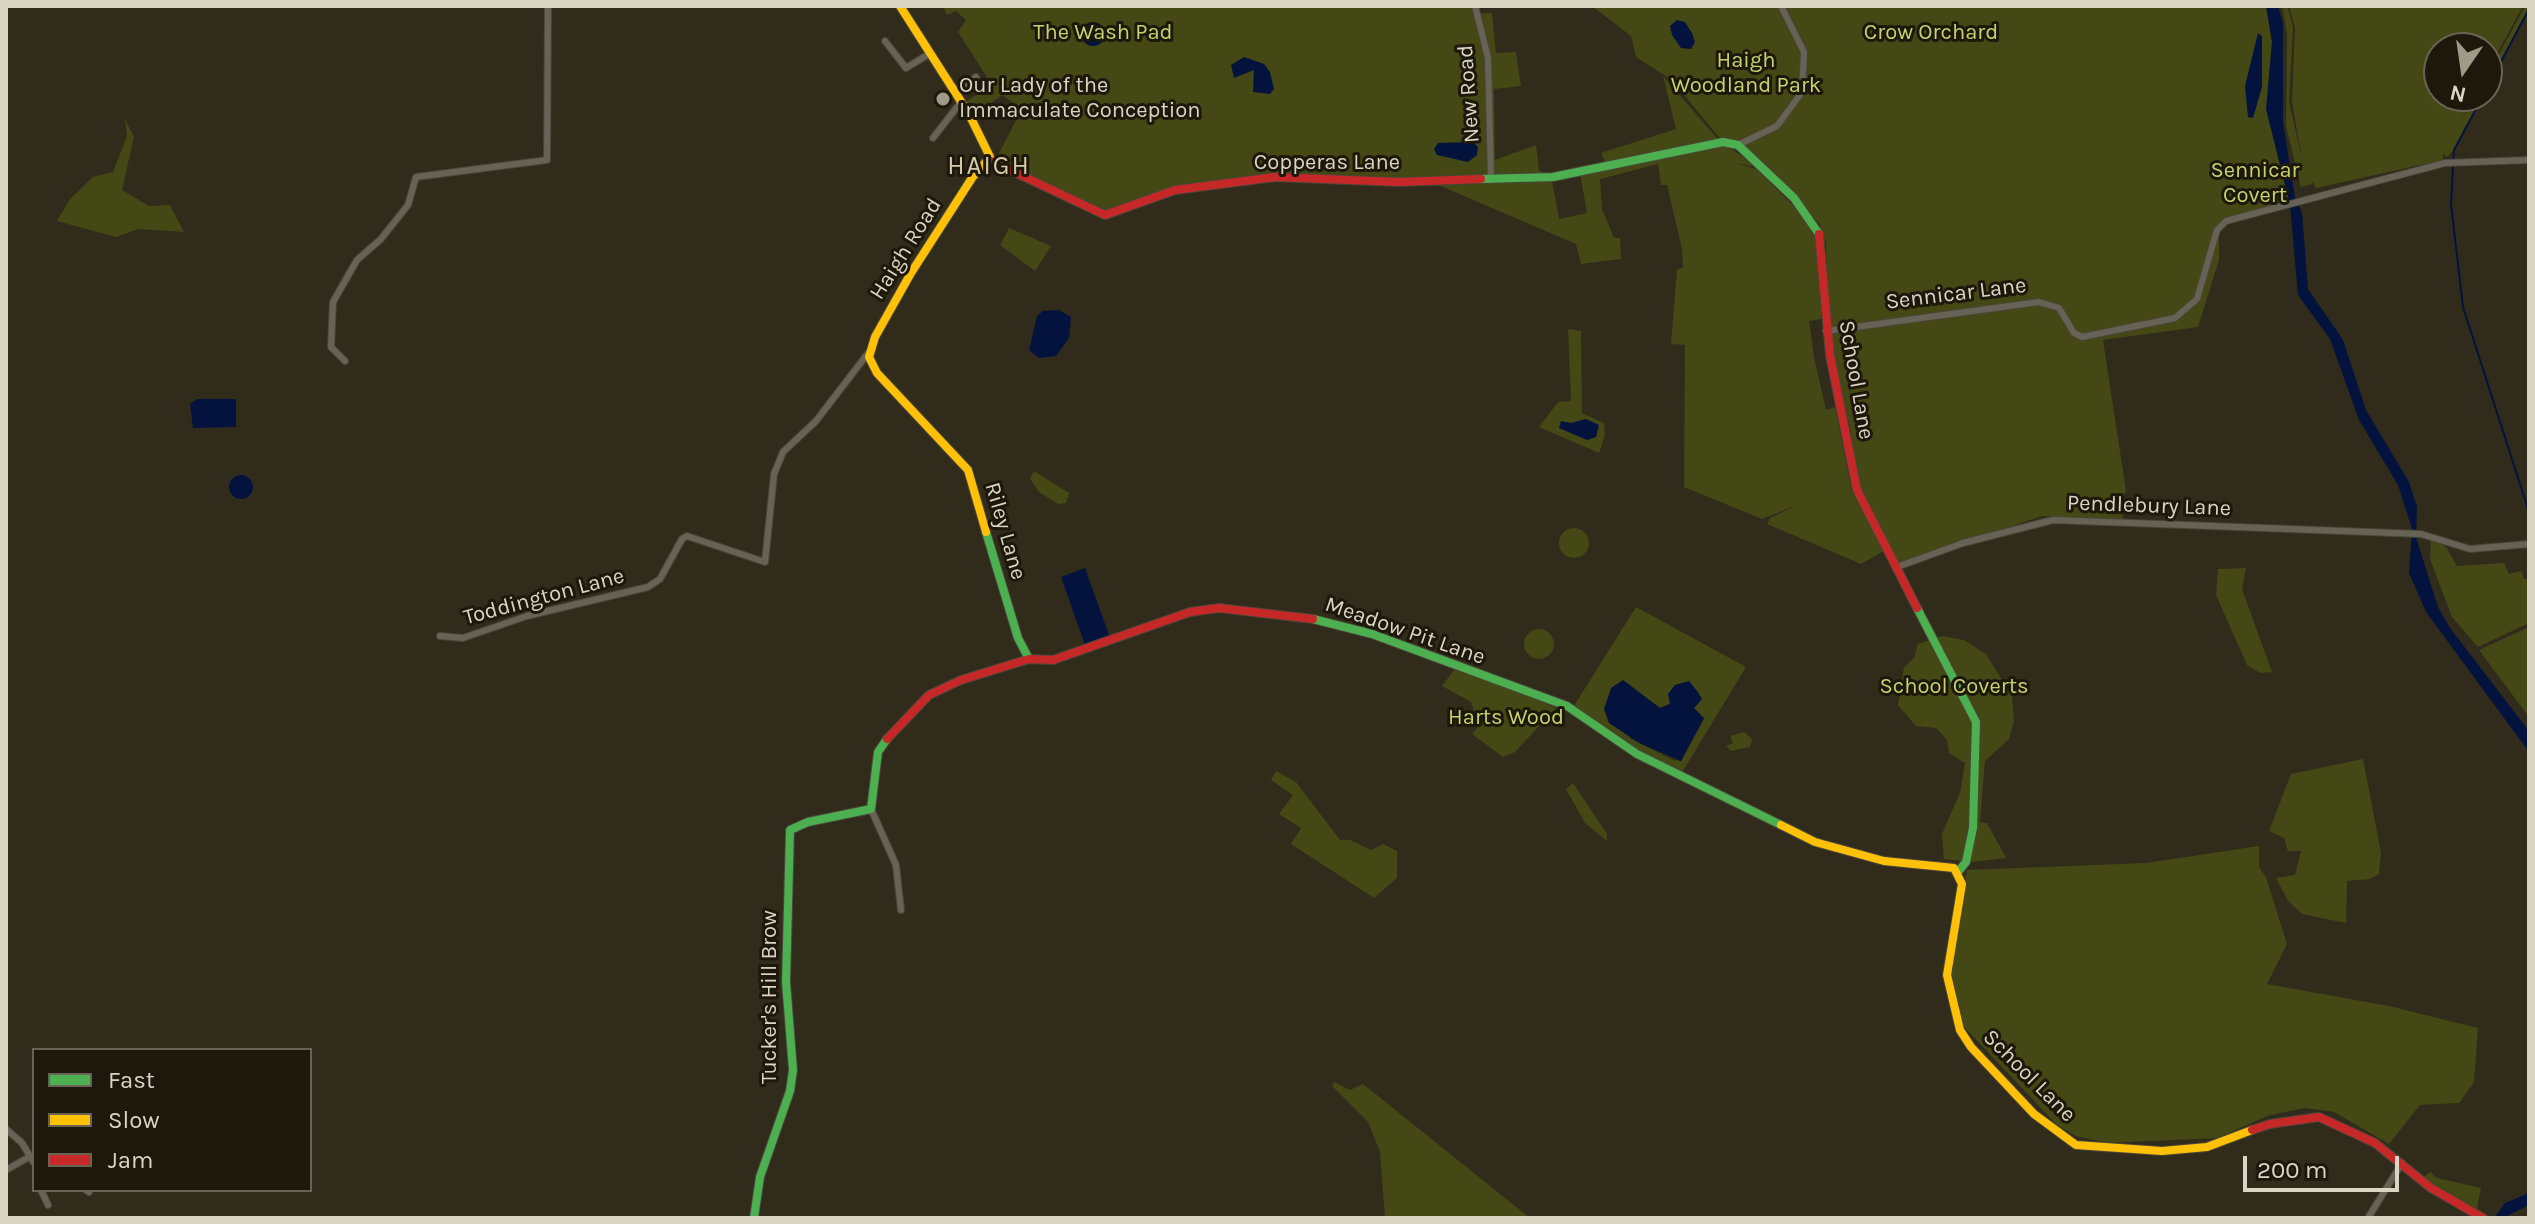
<!DOCTYPE html>
<style>
body{margin:0}
#map{position:relative;width:2535px;height:1224px;overflow:hidden;background:#312b1b;font-family:Karla,sans-serif}
canvas{display:block}
.frame{position:absolute;inset:0;border:8px solid #dad4c3;pointer-events:none}
.legend{position:absolute;left:32px;top:1048px;width:280px;height:144px;box-sizing:border-box;background:#1d180b;border:2px solid #696355;margin:0;padding:10px 14px;list-style:none;font-size:24px;color:#dad4c3}
.legend li{display:flex;align-items:center;gap:16px;height:40px}
.legend b{width:40px;border:2px solid #696355}
.north{position:absolute;left:2423px;top:32px;width:80px;height:80px;box-sizing:border-box;background:#1d180b;border:2px solid #696355;border-radius:50%;rotate:193deg;font-size:22px;font-weight:700;line-height:32px;text-align:center;color:#dad4c3}
.north::after{content:'';display:block;margin:auto;width:28px;height:36px;background:#9f9988;clip-path:polygon(50% 0,100% 100%,50% 72%,0 100%)}
.scale{position:absolute;left:2243px;top:1156px;width:156px;height:36px;box-sizing:border-box;border:4px solid #dad4c3;border-top:0;padding-left:10px;font-size:24px;line-height:28px;white-space:nowrap;color:#dad4c3;-webkit-text-stroke:6px #1d180b;paint-order:stroke}
</style>
<div id="map">
<canvas width="2535" height="1224"></canvas>
<div class="frame"></div>
<ul class="legend">
<li><b style="height:10px;background:#4caf50"></b>Fast</li>
<li><b style="height:10px;background:#ffc107"></b>Slow</li>
<li><b style="height:10px;background:#c62828"></b>Jam</li>
</ul>
<div class="north">N</div>
<div class="scale">200 m</div>
</div>
<script>
const c = document.querySelector('canvas').getContext('2d');
c.lineJoin = 'round';
function fillPath(path, color) {
  c.fillStyle = color;
  c.fill(path, 'evenodd');
}
function shape(rows) {
  const path = new Path2D();
  for (const r of rows) {
    if (r.length === 3) {
      path.moveTo(r[0] + r[2], r[1]);
      path.arc(r[0], r[1], r[2], 0, 2 * Math.PI);
      continue;
    }
    path.moveTo(r[0], r[1]);
    for (let i = 2; i < r.length; i += 2) path.lineTo(r[i], r[i + 1]);
  }
  return path;
}
function stroke(path, color, width, dash) {
  c.strokeStyle = color;
  c.lineWidth = width;
  c.lineCap = dash ? 'butt' : 'round';
  c.setLineDash(dash || []);
  c.stroke(path);
}
function drawText(font, color, halo, rows, align = 'center') {
  c.font = font + ' Karla,sans-serif';
  c.lineWidth = 6;
  c.setLineDash([]);
  c.textBaseline = 'middle';
  c.strokeStyle = halo;
  c.fillStyle = color;
  for (const [text, x, y, turn = 0] of rows) {
    c.save();
    c.translate(x, y);
    c.rotate((+turn || 0) * Math.PI / 180);
    c.textAlign = isNaN(turn) ? turn : align;
    if (halo) c.strokeText(text, 0, 0);
    c.fillText(text, 0, 0);
    c.restore();
  }
}
const green = shape([
 [943,6,1473,6,1475,14,1492,13,1496,53,1516,52,1521,86,1494,89,1495,160,1536,145,1539,170,1552,181,1559,219,1587,213,1580,173,1608,167,1601,153,1676,129,1663,76,1716,137,1756,167,1735,163,1756,169,1809,221,1820,253,1821,277,1821,319,1809,321,1814,357,1826,410,1835,407,1852,492,1884,551,1861,564,1767,524,1770,518,1797,505,1762,519,1684,487,1685,345,1671,344,1677,269,1683,268,1682,249,1667,185,1661,185,1658,164,1600,179,1602,209,1614,238,1620,238,1621,259,1581,264,1576,244,1429,181,1306,177,1175,190,1105,215,996,159,1022,109,1002,95,974,115,965,102,992,85,958,32,966,20,956,11,947,15],
 [1592,6,2266,6,2272,42,2267,104,2290,205,2229,222,2219,230,2219,260,2198,327,2103,340,2126,491,2121,501,2123,520,2042,516,1898,564,1859,486,1850,427,1827,331,1826,243,1820,225,1782,182,1717,135,1672,80,1636,57,1631,36],
 [2282,6,2287,6,2293,27,2289,102,2302,159,2292,102,2295,28,2289,6,2523,6,2487,72,2487,48,2439,48,2439,96,2474,96,2460,122,2476,96,2483,96,2454,150,2447,157,2443,153,2443,160,2316,188,2312,181,2312,184,2301,187,2286,126,2287,34],
 [2525,6,2529,9,2487,88,2487,76],
 [125,119,134,137,122,190,149,206,170,205,184,232,139,229,116,237,57,221,70,199,93,177,113,172,127,136],
 [1009,228,1051,246,1035,271,1000,245],
 [1568,329,1581,331,1582,413,1604,423,1605,435,1599,453,1539,427,1558,402,1571,401],
 [1034,471,1069,493,1066,503,1058,504,1039,492,1030,479],
 [1574,543,15],
 [2431,538,2446,547,2457,566,2504,563,2509,574,2521,571,2524,579,2529,579,2529,623,2478,647,2452,617,2430,559],
 [2246,568,2242,589,2272,672,2260,673,2247,665,2216,595,2218,569],
 [1636,607,1746,667,1680,776,1572,709],
 [1623,680,1660,708,1670,704,1693,707,1704,719,1681,761,1673,760,1630,738],
 [2529,627,2529,717,2479,650],
 [1539,644,15],
 [1942,636,1964,640,1986,654,2012,696,2014,721,2009,739,1985,761,1980,822,1987,823,2006,858,1973,862,1944,859,1942,834,1960,793,1965,763,1949,753,1947,740,1936,728,1916,726,1898,705,1904,667,1914,658,1918,644],
 [1454,670,1497,683,1556,708,1515,752,1503,757,1472,734,1477,728,1477,720,1471,702,1442,686],
 [1744,732,1752,739,1750,747,1731,751,1726,746,1733,743,1730,736],
 [2363,759,2381,853,2379,874,2370,879,2347,881,2346,923,2302,914,2288,901,2276,878,2295,875,2301,851,2288,851,2284,838,2269,831,2291,774],
 [1276,771,1296,782,1340,840,1350,840,1371,850,1383,844,1397,851,1397,878,1374,898,1291,844,1301,828,1279,814,1293,795,1271,780],
 [1573,783,1607,834,1607,841,1585,823,1566,789],
 [2259,846,2259,867,2266,877,2287,944,2267,984,2389,1006,2478,1028,2474,1082,2459,1103,2420,1105,2389,1144,2334,1112,2305,1108,2270,1115,2217,1138,2107,1143,2076,1136,2057,1125,1964,1027,1956,1007,1951,970,1967,870,2146,863],
 [1334,1082,1350,1090,1363,1084,1530,1218,1385,1218,1380,1152,1368,1122,1332,1086],
 [2430,1172,2437,1178,2481,1188,2476,1213,2432,1186,2424,1177]
]);
const water = shape([
 [2266,6,2278,6,2283,23,2283,122,2295,197,2302,213,2308,289,2343,340,2366,410,2409,482,2417,507,2416,537,2438,607,2450,628,2529,731,2529,752,2426,612,2409,573,2412,529,2398,485,2359,420,2330,339,2298,295,2290,205,2266,109,2272,42],
 [1677,20,1685,22,1692,33,1695,42,1691,49,1681,48,1672,35,1670,26],
 [1093,34,12],
 [2258,33,2262,36,2262,87,2253,118,2248,117,2245,86],
 [1244,57,1264,64,1270,72,1274,89,1270,94,1253,92,1254,70,1234,78,1231,65],
 [1473,142,1478,147,1477,155,1468,162,1437,155,1434,149,1438,143],
 [1059,310,1071,317,1069,338,1056,356,1039,358,1029,350,1037,316,1043,311],
 [197,399,236,399,236,427,193,428,190,404],
 [1586,419,1599,425,1596,437,1587,440,1559,428,1561,421,1571,423],
 [241,487,12],
 [1085,568,1109,635,1085,645,1061,577],
 [1623,680,1660,708,1670,704,1668,694,1675,685,1689,681,1697,691,1702,699,1694,708,1704,718,1681,761,1639,743,1609,723,1604,709,1611,688],
 [2529,1193,2529,1205,2503,1218,2494,1218,2505,1203]
]);
const stream = shape([
 [2487,88,2529,9],
 [2483,96,2454,150,2451,204,2463,307,2529,512]
]);
const street = shape([
 [1475,6,1488,58,1491,180],
 [885,41,906,68,929,54],
 [954,91,976,77],
 [933,138,961,102],
 [1738,145,1777,126,1802,92,1804,52,1781,6],
 [1826,331,2039,302,2059,308,2074,333,2082,337,2175,318,2197,299,2217,230,2226,221,2445,163,2529,160],
 [345,361,331,347,333,302,357,260,381,239,408,205,416,177,547,160,548,6],
 [1897,567,1963,543,2053,520,2421,534,2470,549,2529,544],
 [440,636,463,638,527,616,648,587,660,579,682,539,687,536,765,562,774,474,783,452,816,421,869,352],
 [871,809,896,865,901,910],
 [6,1129,22,1143,34,1163],
 [6,1170,31,1156],
 [41,1190,48,1205],
 [86,1190,89,1192],
 [2368,1218,2402,1163]
]);
const fast = shape([
 [1481,179,1553,177,1723,142,1738,145,1794,198,1819,234],
 [986,532,1018,638,1029,659],
 [1917,608,1976,722,1973,828,1966,862,1958,872],
 [1313,619,1372,634,1567,706,1637,754,1781,825],
 [754,1218,760,1177,790,1091,793,1070,786,982,790,830,808,822,871,809,878,752,887,739]
]);
const slow = shape([
 [900,6,969,114,990,157,972,178,911,273,875,337,869,357,877,373,968,470,986,532],
 [1781,825,1815,842,1884,861,1954,868,1962,884,1947,975,1960,1030,1971,1047,2034,1114,2076,1145,2162,1151,2207,1147,2252,1130]
]);
const jam = shape([
 [989,160,1105,215,1175,190,1275,177,1399,182,1481,179],
 [1819,234,1830,355,1857,490,1917,608],
 [887,739,929,695,961,680,1029,659,1053,660,1190,612,1219,608,1313,619],
 [2252,1130,2270,1124,2319,1117,2375,1143,2431,1188,2483,1218]
]);
const markers = [
 [943,99,8,"#9f9988"]
];
const parkNames = [
 ["The Wash Pad",1103,33],
 ["Crow Orchard",1931,33],
 ["Haigh",1746,61],
 ["Woodland Park",1746,86],
 ["Sennicar",2255,171],
 ["Covert",2255,196],
 ["School Coverts",1954,687],
 ["Harts Wood",1506,718]
];
const poiNames = [
 ["Our Lady of the",959,86],
 ["Immaculate Conception",959,111]
];
const streetNames = [
 ["New Road",1469,94,-94],
 ["Copperas Lane",1327,163],
 ["Haigh Road",906,249,-58],
 ["Sennicar Lane",1956,294,-7],
 ["School Lane",1856,380,80],
 ["Pendlebury Lane",2149,506,2],
 ["Riley Lane",1005,531,74],
 ["Toddington Lane",544,597,-15],
 ["Meadow Pit Lane",1405,631,19],
 ["Tucker's Hill Brow",770,997,-90],
 ["School Lane",2029,1076,45]
];
const quarterNames = [
 ["HAIGH",989,167]
];
fillPath(green, '#444814');
fillPath(water, '#04133d');
stroke(stream, '#04133d', 2);
stroke(street, '#4a4639', 8);
stroke(fast, '#4a4639', 10);
stroke(slow, '#4a4639', 10);
stroke(jam, '#4a4639', 10);
stroke(street, '#676256', 6);
stroke(fast, '#4caf50', 8);
stroke(slow, '#ffc107', 8);
stroke(jam, '#c62828', 8);
for (const [x, y, r, color] of markers) {
  const dot = new Path2D();
  dot.arc(x, y, r, 0, 2 * Math.PI);
  c.fillStyle = color;
  c.fill(dot);
  stroke(dot, '#1d180b', 3);
}
drawText('22px', '#c6d26f', '#1d180b', parkNames);
drawText('22px', '#dad4c3', '#1d180b', poiNames, 'left');
drawText('22px', '#dad4c3', '#1d180b', streetNames);
c.letterSpacing = '2px';
drawText('26px', '#d5c9a7', '#1d180b', quarterNames);
c.letterSpacing = '0px';
</script>
